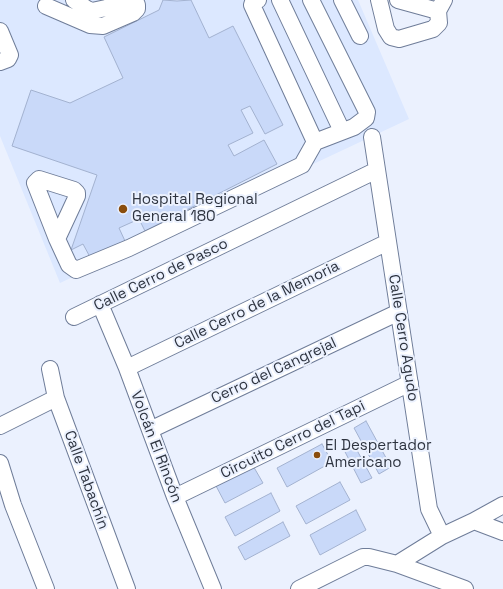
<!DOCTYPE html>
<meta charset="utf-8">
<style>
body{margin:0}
canvas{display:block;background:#ebf1fe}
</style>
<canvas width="503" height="589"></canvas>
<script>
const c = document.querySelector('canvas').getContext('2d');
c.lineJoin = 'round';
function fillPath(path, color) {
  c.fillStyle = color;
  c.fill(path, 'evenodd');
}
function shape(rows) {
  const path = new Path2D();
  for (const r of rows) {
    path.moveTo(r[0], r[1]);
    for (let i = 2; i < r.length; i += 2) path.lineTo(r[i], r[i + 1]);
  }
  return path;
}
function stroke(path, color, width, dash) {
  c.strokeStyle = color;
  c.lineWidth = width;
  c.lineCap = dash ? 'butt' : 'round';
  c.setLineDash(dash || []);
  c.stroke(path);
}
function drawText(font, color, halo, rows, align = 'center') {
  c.font = font + ' "Space Grotesk",sans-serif';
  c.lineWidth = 4;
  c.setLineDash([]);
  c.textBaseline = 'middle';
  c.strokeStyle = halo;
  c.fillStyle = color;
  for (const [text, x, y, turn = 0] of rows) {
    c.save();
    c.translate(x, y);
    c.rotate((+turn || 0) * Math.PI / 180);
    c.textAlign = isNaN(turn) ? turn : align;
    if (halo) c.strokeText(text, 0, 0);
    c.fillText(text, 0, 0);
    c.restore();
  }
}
const built = shape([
 [0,0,358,0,409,119,60,283,0,136]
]);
const building = shape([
 [163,0,177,1,191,0,209,38,233,26,283,125,265,134,250,106,241,110,253,133,228,145,234,156,264,140,277,164,145,231,139,219,119,228,125,241,90,257,83,244,71,250,97,175,12,146,31,90,70,103,123,78,104,37,159,10,163,0],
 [366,421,391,467,379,474,354,428,366,421],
 [352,441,372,478,361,483,342,446,352,441],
 [322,444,332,462,287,487,277,468,322,444],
 [252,464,263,483,225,503,215,484,252,464],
 [340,482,350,500,306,524,296,506,340,482],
 [271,493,280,511,235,536,225,517,271,493],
 [356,510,366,530,320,555,310,535,356,510],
 [283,522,290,536,245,560,238,547,283,522]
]);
const minor = shape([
 [74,0,87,9,92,11,106,8,128,0],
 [258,0,253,2,252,5,315,142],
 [280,0,342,131],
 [342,0,360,36],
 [379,0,386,29,391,37,399,39,433,29,439,23,438,11],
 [398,0,438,11,444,0],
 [46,6,90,25,103,26,133,13,137,9,137,5,135,0],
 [0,31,10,55,8,59,0,62],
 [372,137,429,509,442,536],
 [57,239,77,196,77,193,74,190,39,179,35,183,57,239,69,265,76,270,129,248,302,165,315,142,354,127,366,118,367,112,311,0],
 [100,304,127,368,175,497,213,589],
 [74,317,377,170],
 [127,368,388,242],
 [50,369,56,398,127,589],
 [0,426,56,398],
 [150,430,399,312],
 [0,463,13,505,46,589],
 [175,497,410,383],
 [474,521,503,532],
 [397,564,442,536,474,521,503,505],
 [299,589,363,557,369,557,397,564,465,589]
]);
const markers = [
 [123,209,5,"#8a4d0d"],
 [317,455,4,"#8a4d0d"]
];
const poiNames = [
 ["Hospital Regional",132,200],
 ["General 180",132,217],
 ["El Despertador",325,446],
 ["Americano",325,463]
];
const streetNames = [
 ["Calle Cerro de Pasco",161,275,-26],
 ["Calle Cerro de la Memoria",257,305,-26],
 ["Calle Cerro Agudo",403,338,81],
 ["Cerro del Cangrejal",274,371,-25],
 ["Circuito Cerro del Tapi",293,440,-26],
 ["Volcán El Rincón",156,447,69],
 ["Calle Tabachín",86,480,70]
];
fillPath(built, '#dce8ff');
fillPath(building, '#c9d9f9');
stroke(building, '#a3b2d0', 1);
stroke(minor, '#6f7d99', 18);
stroke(minor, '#fff', 16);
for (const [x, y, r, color] of markers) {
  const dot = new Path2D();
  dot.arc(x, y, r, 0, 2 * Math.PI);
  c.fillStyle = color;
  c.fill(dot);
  stroke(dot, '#ebf1fe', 1.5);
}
drawText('15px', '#2e3440', '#ebf1fe', poiNames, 'left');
drawText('15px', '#2e3440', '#ebf1fe', streetNames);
</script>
